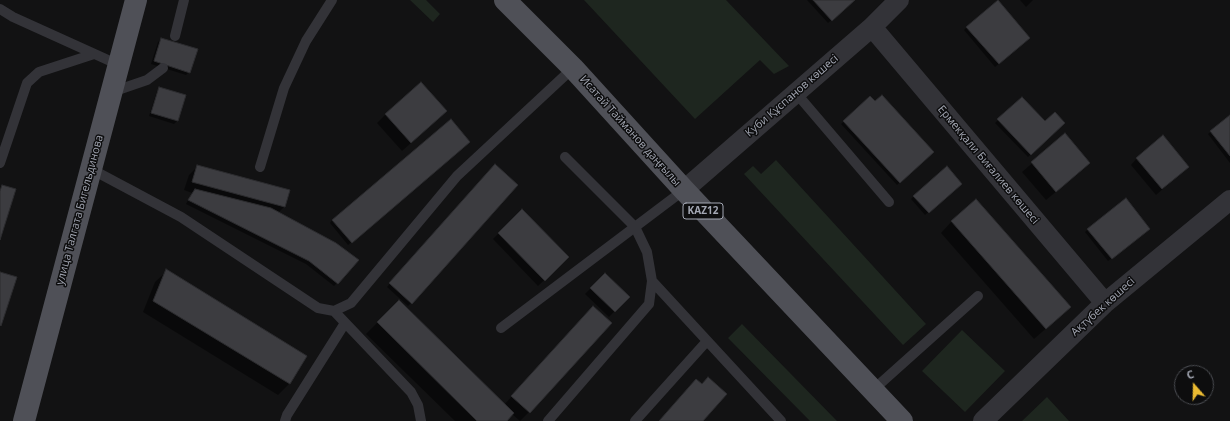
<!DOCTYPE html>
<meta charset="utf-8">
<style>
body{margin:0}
#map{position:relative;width:1230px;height:421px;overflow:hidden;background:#121213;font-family:"Open Sans",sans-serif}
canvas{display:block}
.north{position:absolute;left:1174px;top:365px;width:40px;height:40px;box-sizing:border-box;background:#0d0d0e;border:1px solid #494b50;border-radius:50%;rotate:340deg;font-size:11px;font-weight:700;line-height:16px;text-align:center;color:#a3a7b3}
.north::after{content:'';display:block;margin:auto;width:14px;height:18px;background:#ebbb32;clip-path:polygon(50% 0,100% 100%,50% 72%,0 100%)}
</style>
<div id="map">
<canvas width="1230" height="421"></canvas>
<div class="north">С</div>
</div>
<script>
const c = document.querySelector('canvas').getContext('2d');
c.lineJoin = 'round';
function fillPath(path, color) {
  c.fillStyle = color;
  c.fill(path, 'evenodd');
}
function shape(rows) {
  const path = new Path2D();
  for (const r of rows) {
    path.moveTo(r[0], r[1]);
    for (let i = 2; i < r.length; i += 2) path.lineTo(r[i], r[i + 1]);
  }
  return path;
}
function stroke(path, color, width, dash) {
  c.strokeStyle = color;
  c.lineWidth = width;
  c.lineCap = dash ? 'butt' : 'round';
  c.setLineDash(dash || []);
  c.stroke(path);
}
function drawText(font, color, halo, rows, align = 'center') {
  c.font = font + ' "Open Sans",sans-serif';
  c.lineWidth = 3;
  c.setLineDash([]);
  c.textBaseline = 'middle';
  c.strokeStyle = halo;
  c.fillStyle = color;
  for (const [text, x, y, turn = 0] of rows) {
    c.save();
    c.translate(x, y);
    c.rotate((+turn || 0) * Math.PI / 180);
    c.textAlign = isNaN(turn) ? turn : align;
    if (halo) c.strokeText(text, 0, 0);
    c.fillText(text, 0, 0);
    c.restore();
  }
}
const green = shape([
 [410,0,426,0,440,14,433,22],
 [584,0,726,0,789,66,774,74,760,60,695,119],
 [776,160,926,324,903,345,744,174,753,166,761,174],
 [742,324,837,421,810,421,728,338],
 [962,330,1005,371,965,412,922,371],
 [1047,397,1069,421,1022,421]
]);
const shadow = shape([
 [807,0,854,0,828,23],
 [1020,0,1033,0,1026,7],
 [967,27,1026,41,995,67,964,30],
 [161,39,189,72,186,75,151,64,158,42],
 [160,88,185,96,177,121,174,124,149,116,157,91],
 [870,98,933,152,897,185,841,124],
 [1022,98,1045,122,1064,123,1028,157,995,123],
 [386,114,437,120,402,151,377,123],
 [1230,116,1230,163,1208,134],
 [1065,135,1080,172,1046,200,1022,172],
 [466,144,348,245,330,223,332,220],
 [1137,158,1188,167,1156,195,1131,165],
 [198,166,284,207,278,213,358,261,334,286,306,264,186,204,192,193,184,190,189,175],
 [492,168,411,303,408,306,387,287],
 [958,186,925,215,911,199,914,196],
 [522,210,568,257,538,286,493,239],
 [952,221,1058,318,1034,339,941,233],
 [1088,229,1146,232,1108,261,1085,232],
 [167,271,306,356,289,384,278,395,143,312,155,282],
 [605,274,628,297,609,317,585,294],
 [399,301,504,405,584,316,529,412,520,421,512,414,505,421,455,421,366,334]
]);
const building = shape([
 [813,0,855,0,832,21,813,0],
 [998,0,1030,38,999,64,966,27,998,0],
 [161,38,198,49,190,73,154,61,161,38],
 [421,82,447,111,411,143,385,114,421,82],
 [159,87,186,95,178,121,151,113,159,87],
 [882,95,934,152,900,183,843,121,870,96,875,101,882,95],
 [1022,97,1045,121,1055,112,1065,123,1031,155,997,119,1022,97],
 [1230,115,1230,156,1210,131,1230,115],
 [451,119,470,142,352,243,332,220,451,119],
 [1065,133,1090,163,1056,192,1031,162,1065,133],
 [1163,135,1189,167,1162,189,1136,158,1163,135],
 [495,164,518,185,412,304,389,283,495,164],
 [197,165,290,190,285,207,192,182,197,165],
 [947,166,962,184,929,213,913,196,947,166],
 [2,185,16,189,0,240,0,191,2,185],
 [195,189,271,208,336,243,359,260,338,284,309,261,188,200,195,189],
 [1126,198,1150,229,1112,259,1087,229,1126,198],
 [976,199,1071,307,1046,329,951,221,976,199],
 [522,209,569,257,545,281,498,233,522,209],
 [166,269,307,356,290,384,153,301,166,269],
 [0,272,17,277,1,326,0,325,0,272],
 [605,273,630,297,615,312,590,288,605,273],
 [399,300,514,413,507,421,477,421,377,322,399,300],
 [593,306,612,323,530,413,511,396,593,306],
 [708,377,727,394,703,421,659,421,696,379,702,384,708,377]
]);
const service = shape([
 [0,9,13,17,119,65],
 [175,36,184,0],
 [112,92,147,80,163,68],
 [796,93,889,202],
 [565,157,635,227,647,252,652,281,781,421],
 [0,163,27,83,39,72,94,54],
 [260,167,284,88,306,41,332,0],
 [91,169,181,217,318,308,334,311,351,303,457,176,573,68],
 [334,311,411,392,418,405,421,421],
 [501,328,684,190],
 [873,390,978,296],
 [285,421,287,415,345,323],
 [548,421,649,304,652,281],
 [635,421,707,341]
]);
const minor = shape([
 [872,27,1105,303],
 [684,190,872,27,899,0],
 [983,421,1105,303,1230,200]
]);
const primary = shape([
 [505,0,573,68,684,190,902,421],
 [24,421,136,0]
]);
const shields = [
 [703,211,40]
];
const shieldNames = [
 ["KAZ12",703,211]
];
const streetNames = [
 ["Куби Құспанов көшесi",792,96,-41],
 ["Исатай Тайманов даңғылы",630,131,48],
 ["Ермекқали Биғалиев көшесі",988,165,50],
 ["улица Талгата Бигельдинова",80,210,-75],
 ["Ақтүбек көшесi",1103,307,-42]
];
fillPath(green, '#1e261f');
fillPath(shadow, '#0007');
fillPath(building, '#3c3c40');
stroke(building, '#2c2c2f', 1);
stroke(service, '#333338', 10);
stroke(minor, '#333338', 20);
stroke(primary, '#4f5057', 22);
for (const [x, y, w] of shields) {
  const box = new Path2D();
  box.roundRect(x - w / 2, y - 8, w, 16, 3);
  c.fillStyle = '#0d0d0e';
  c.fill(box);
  stroke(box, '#a3a7b3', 1);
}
drawText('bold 10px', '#a3a7b3', null, shieldNames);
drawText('11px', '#a3a7b3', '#0d0d0e', streetNames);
</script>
